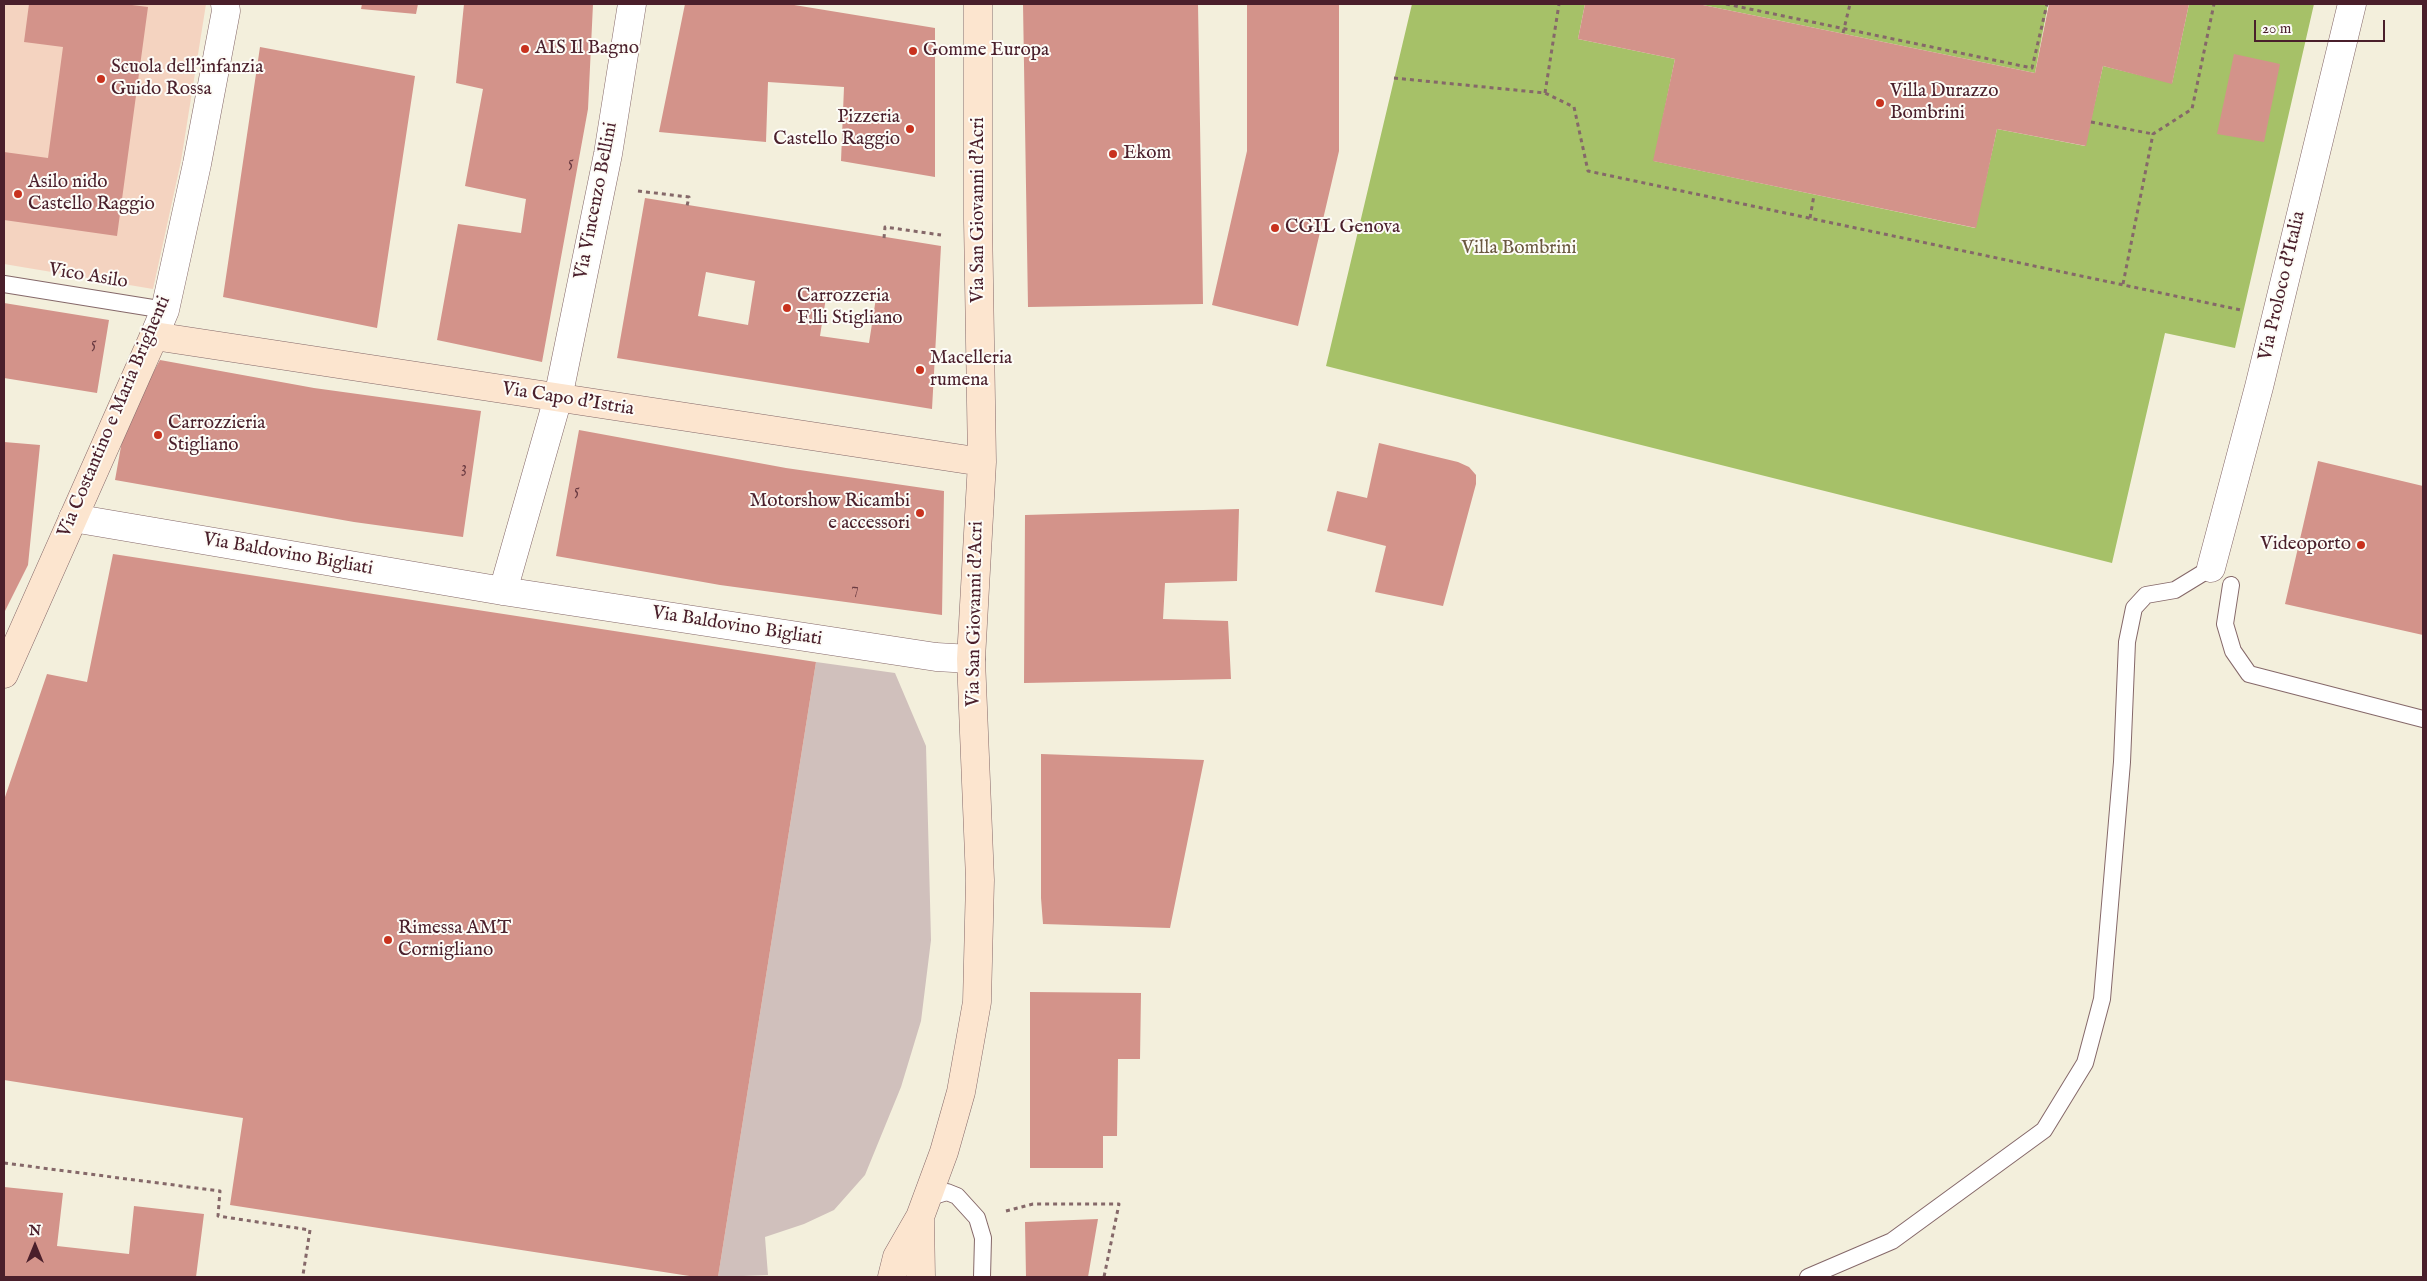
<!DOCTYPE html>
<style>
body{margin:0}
#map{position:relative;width:2427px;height:1281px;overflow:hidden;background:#f3efdc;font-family:"IM FELL English",serif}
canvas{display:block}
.frame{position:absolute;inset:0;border:5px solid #4a1f2b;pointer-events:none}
.north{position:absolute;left:10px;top:1221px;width:50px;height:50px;-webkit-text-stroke:4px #fdfcf7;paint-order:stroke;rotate:0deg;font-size:14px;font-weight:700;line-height:20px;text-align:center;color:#4a1f2b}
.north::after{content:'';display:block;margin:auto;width:18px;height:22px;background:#4a1f2b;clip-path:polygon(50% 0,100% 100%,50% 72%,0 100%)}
.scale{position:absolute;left:2254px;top:20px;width:131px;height:22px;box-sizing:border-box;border:2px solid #4a1f2b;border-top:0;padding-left:6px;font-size:15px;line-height:18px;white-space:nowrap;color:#4a1f2b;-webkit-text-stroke:4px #fdfcf7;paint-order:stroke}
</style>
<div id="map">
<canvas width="2427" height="1281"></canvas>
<div class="frame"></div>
<div class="north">N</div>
<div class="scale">20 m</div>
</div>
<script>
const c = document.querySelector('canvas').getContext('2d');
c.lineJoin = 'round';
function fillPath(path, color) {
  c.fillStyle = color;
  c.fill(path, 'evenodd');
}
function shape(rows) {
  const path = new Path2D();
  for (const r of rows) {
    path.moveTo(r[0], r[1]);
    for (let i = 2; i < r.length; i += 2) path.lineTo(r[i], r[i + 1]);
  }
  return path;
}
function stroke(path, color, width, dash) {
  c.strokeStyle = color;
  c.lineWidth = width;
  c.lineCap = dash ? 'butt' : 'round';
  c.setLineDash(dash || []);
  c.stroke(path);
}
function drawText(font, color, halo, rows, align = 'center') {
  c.font = font + ' "IM FELL English",serif';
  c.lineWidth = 4;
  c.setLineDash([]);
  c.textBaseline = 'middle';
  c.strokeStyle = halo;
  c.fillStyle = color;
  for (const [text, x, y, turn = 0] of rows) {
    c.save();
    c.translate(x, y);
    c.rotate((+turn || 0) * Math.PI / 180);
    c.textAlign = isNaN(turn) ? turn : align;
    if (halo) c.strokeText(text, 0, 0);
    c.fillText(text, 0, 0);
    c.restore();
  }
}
const built = shape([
 [4,4,206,4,181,161,153,289,4,264]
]);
const industrial = shape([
 [816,662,895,673,926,746,931,940,921,1021,901,1087,865,1175,834,1210,804,1224,765,1237,768,1275,718,1277]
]);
const green = shape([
 [1412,4,1585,4,1578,39,1675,59,1654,161,1975,228,1997,129,2085,146,2103,66,2172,83,2189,4,2314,4,2235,348,2165,333,2112,563,1326,366],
 [1698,4,2048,4,2035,73]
]);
const building = shape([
 [29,4,124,4,148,7,117,236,4,220,4,152,48,158,63,47,24,42],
 [362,4,418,4,416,14,361,9],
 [464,4,593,4,588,109,542,362,437,340,458,224,521,233,526,199,465,186,483,89,456,83],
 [685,4,788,4,935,28,935,177,841,161,844,87,768,82,766,142,659,132],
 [1023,4,1198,4,1203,304,1028,307],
 [1247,4,1339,4,1339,151,1298,326,1212,305,1247,151],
 [1585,4,1698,4,2035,73,2049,4,2189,4,2172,84,2103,66,2086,146,1997,129,1976,228,1653,161,1675,59,1578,39],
 [260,47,415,76,377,328,223,297],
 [2234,54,2280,64,2264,142,2217,134],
 [645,198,941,246,932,409,617,358],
 [706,272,755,281,748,325,698,316],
 [827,291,876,298,869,343,820,336],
 [4,303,109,320,97,393,4,378],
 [160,360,314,388,481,411,463,537,354,522,115,480,125,424],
 [579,430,786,468,944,491,942,615,720,585,556,556],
 [4,442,40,445,28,565,4,613],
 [1379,443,1458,462,1469,467,1476,475,1476,484,1443,606,1375,592,1386,546,1327,531,1337,491,1367,498],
 [2318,461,2423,486,2423,635,2285,604],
 [1239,509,1237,581,1165,583,1163,619,1228,621,1231,679,1024,683,1025,515],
 [113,554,816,662,718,1277,696,1277,230,1205,243,1118,4,1080,4,800,47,674,87,682],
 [1041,754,1204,760,1170,928,1043,924,1041,898],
 [1030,992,1141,993,1140,1059,1118,1059,1117,1136,1103,1136,1103,1168,1030,1168],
 [4,1187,63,1193,57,1246,129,1254,134,1206,204,1214,196,1277,4,1277],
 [1098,1219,1088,1277,1026,1277,1025,1222]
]);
const path = shape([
 [1726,4,2032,68,2047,4],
 [1843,33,1850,4],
 [1394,78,1545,93,1574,107,1588,171,2241,310],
 [1545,93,1559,4],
 [2091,122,2153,134],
 [638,191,689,197,687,206],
 [1810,218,1814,195],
 [884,238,885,227,941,235],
 [2123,284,2153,134,2192,109,2214,4],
 [4,1163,220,1191,218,1216,310,1230,303,1275],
 [1006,1211,1033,1204,1119,1204,1104,1277]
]);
const lane = shape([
 [4,284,165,310],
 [2231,585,2225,624,2233,651,2249,674,2423,719],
 [927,1198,947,1192,957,1196,977,1218,983,1238,982,1277],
 [1808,1277,1892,1241,2044,1130,2085,1063,2102,999,2122,762,2127,642,2134,608,2146,595,2175,590,2211,568]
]);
const street = shape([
 [154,336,165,310,197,164,226,11,225,4],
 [73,518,503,591,936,657,971,659],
 [2211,568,2259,387,2352,4],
 [503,591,558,398,608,154,632,4]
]);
const secondary = shape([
 [4,674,154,336,982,462],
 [920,1217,921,1277],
 [892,1277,897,1257,920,1217,944,1152,961,1092,977,1002,980,880,971,659,982,462,978,220,978,4]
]);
const markers = [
 [525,49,5,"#c8321e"],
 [913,51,5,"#c8321e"],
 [101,79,5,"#c8321e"],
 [1880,103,5,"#c8321e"],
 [910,129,5,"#c8321e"],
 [1113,154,5,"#c8321e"],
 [18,194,5,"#c8321e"],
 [1275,228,5,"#c8321e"],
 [787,308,5,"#c8321e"],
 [920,370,5,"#c8321e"],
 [158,435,5,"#c8321e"],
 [920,513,5,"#c8321e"],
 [2361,545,5,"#c8321e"],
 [388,940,5,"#c8321e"]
];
const numberNames = [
 ["5",571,164],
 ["5",94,345],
 ["3",464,469],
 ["5",577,492],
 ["7",855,590]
];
const poiNames = [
 ["AIS Il Bagno",535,49],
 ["Gomme Europa",923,51],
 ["Scuola dell'infanzia",111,68],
 ["Guido Rossa",111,90],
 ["Villa Durazzo",1890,92],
 ["Bombrini",1890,114],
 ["Pizzeria",900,118,"right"],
 ["Castello Raggio",900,140,"right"],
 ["Ekom",1123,154],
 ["Asilo nido",28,183],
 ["Castello Raggio",28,205],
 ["CGIL Genova",1285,228],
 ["Carrozzeria",797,297],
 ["F.lli Stigliano",797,319],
 ["Macelleria",930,359],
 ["rumena",930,381],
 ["Carrozzieria",168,424],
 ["Stigliano",168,446],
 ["Motorshow Ricambi",910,502,"right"],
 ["e accessori",910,524,"right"],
 ["Videoporto",2351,545,"right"],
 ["Rimessa AMT",398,929],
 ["Cornigliano",398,951]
];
const streetNames = [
 ["Via Vincenzo Bellini",597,201,-79],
 ["Via San Giovanni d'Acri",979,210,-90],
 ["Vico Asilo",88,277,9],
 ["Via Proloco d'Italia",2283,286,-77],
 ["Via Capo d'Istria",568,400,9],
 ["Via Costantino e Maria Brighenti",115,417,-67],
 ["Via Baldovino Bigliati",288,555,10],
 ["Via San Giovanni d'Acri",976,614,-89],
 ["Via Baldovino Bigliati",737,627,9]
];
const parkNames = [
 ["Villa Bombrini",1519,249]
];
fillPath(built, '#f4d3c0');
fillPath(industrial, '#d0c0bc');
fillPath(green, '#a6c168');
fillPath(building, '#d3938a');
stroke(lane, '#856869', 18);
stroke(street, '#856869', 29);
stroke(secondary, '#856869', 29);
stroke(path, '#856869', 3, [4, 4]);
stroke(lane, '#fff', 16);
stroke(street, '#fff', 28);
stroke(secondary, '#fce5cf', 28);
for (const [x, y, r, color] of markers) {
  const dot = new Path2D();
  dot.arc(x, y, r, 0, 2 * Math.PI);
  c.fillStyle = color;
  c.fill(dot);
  stroke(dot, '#fdfcf7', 2);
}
drawText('16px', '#6c3c43', null, numberNames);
drawText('19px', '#4a1f2b', '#fdfcf7', poiNames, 'left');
drawText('19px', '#4a1f2b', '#fdfcf7', streetNames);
drawText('19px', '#6a5840', '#fdfcf7', parkNames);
</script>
